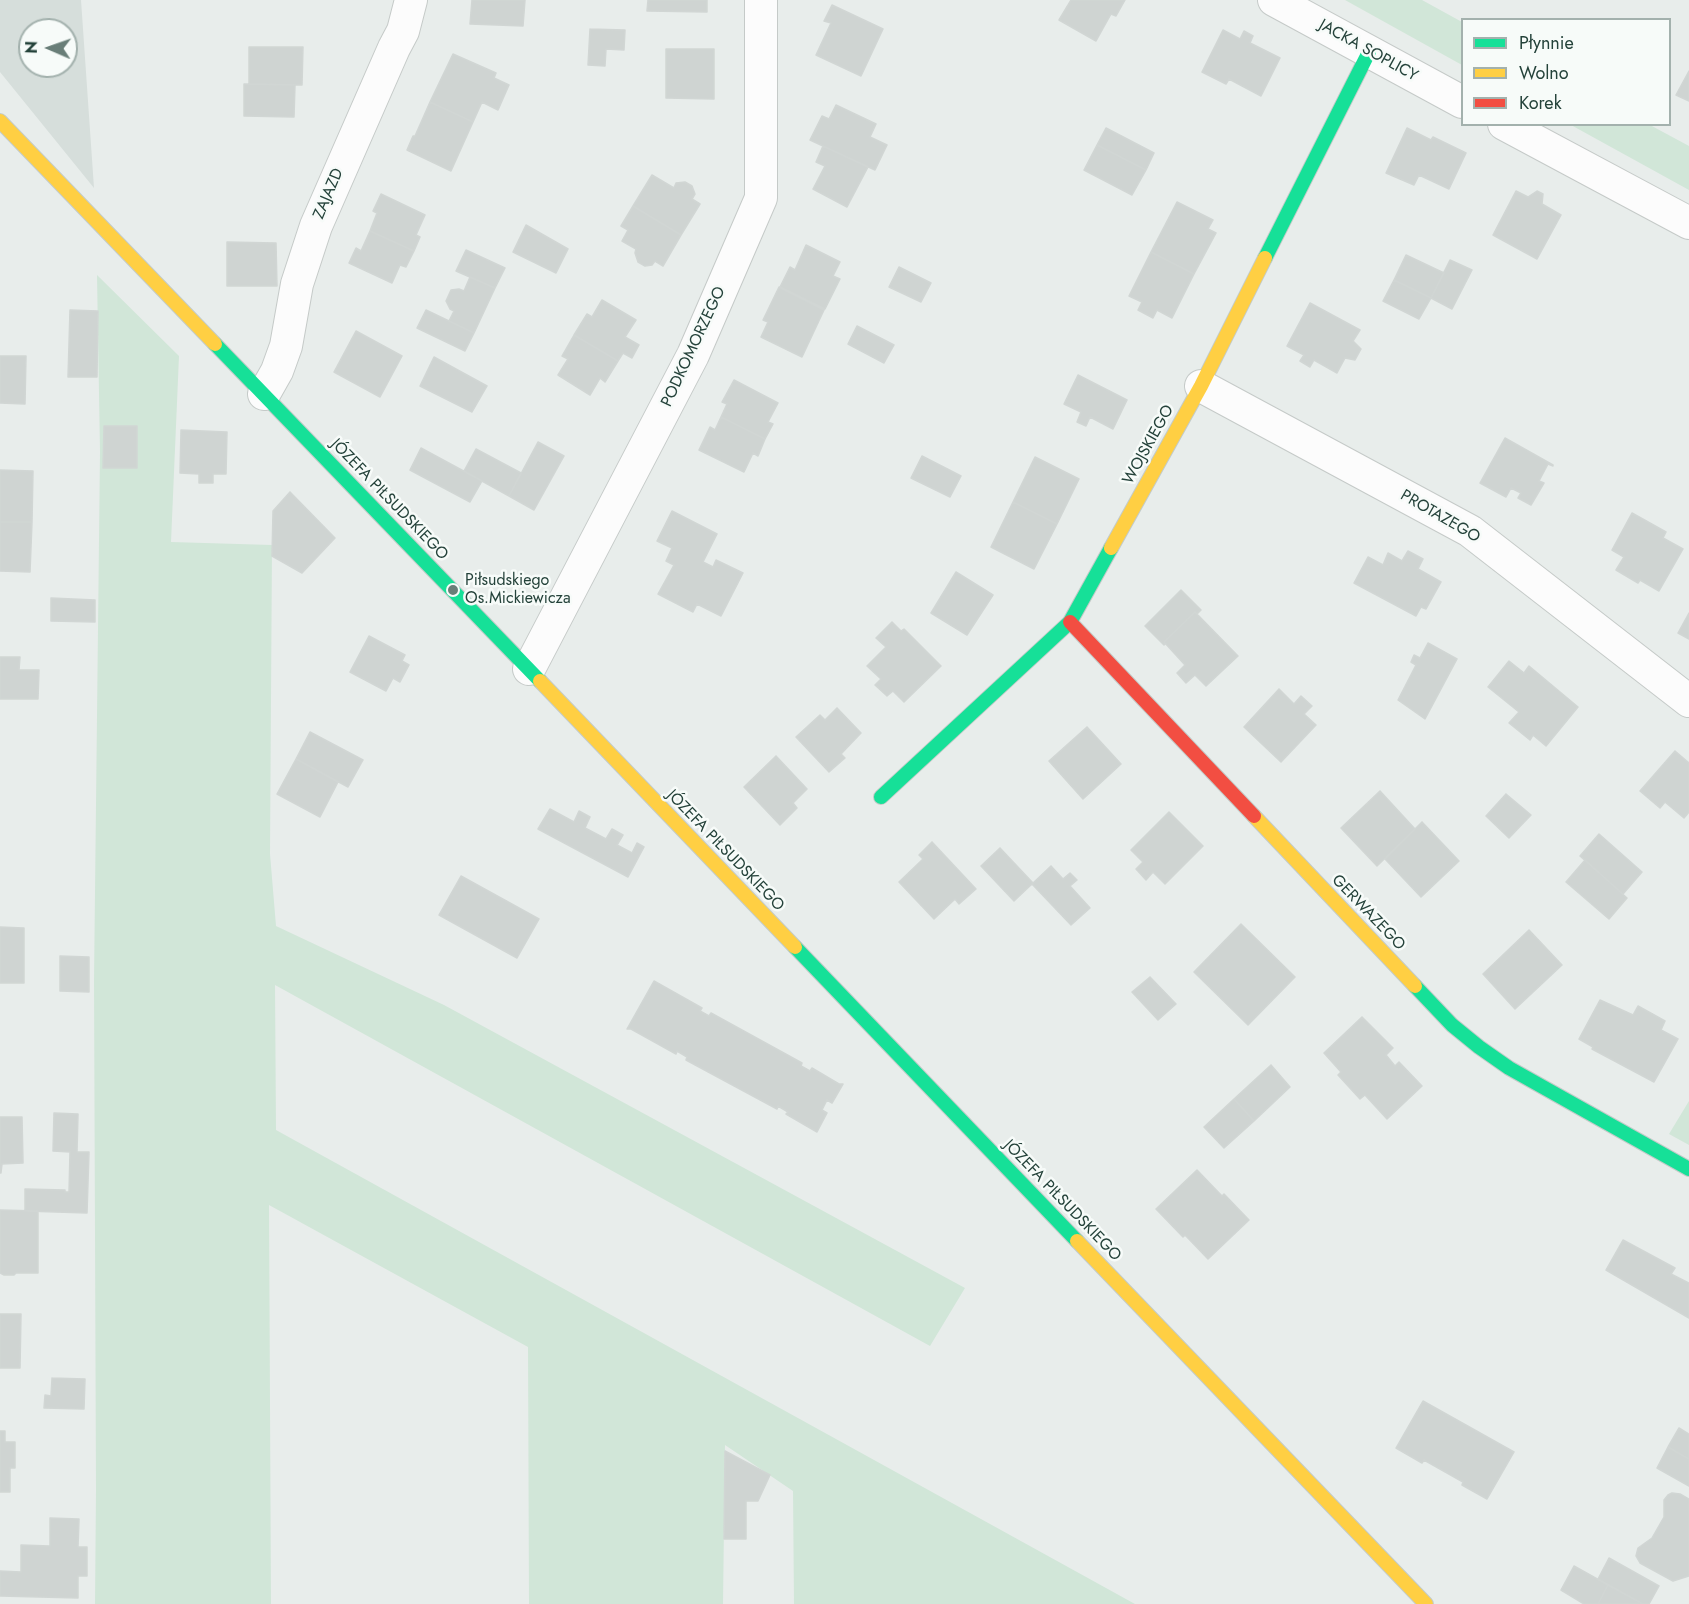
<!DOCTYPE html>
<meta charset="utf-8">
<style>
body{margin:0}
#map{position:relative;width:1689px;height:1604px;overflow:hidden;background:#e8edeb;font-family:Jost,sans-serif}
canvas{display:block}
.legend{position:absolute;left:1461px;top:18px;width:210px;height:108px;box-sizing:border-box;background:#f7fbf9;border:2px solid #a3b1ad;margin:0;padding:8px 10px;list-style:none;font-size:18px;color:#24423a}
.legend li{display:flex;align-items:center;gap:12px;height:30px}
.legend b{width:30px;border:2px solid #a3b1ad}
.north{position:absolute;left:18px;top:18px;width:60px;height:60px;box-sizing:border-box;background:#f7fbf9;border:2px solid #a3b1ad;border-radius:50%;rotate:272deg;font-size:16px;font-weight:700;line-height:24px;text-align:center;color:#24423a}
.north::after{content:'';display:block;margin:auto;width:21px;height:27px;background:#697e78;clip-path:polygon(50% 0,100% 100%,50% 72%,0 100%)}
</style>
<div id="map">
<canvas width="1689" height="1604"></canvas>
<ul class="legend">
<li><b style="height:8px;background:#16e098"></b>Płynnie</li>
<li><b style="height:8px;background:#ffcf43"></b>Wolno</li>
<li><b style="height:8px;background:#f24e42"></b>Korek</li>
</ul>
<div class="north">N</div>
</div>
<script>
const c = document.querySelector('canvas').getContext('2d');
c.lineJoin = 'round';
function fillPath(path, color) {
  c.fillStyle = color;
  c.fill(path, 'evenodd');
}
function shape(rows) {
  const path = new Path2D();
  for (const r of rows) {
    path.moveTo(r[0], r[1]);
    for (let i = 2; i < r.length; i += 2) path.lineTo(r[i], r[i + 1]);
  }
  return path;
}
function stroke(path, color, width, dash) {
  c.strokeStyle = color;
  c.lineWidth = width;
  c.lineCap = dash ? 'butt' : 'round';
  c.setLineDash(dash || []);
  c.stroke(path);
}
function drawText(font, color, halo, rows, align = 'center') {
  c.font = font + ' Jost,sans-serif';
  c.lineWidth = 5;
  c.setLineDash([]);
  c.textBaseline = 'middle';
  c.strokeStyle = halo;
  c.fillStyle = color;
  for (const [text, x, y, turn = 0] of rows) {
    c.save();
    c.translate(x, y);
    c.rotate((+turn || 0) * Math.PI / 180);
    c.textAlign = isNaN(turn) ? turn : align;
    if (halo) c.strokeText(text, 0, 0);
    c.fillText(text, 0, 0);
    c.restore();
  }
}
const built = shape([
 [0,0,81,0,94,188,0,72],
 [30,30,66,30,66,66,30,66]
]);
const green = shape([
 [1345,0,1422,0,1462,22,1462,65],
 [1571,125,1650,125,1689,146,1689,190],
 [97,275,179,356,171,542,272,545,270,854,276,926,444,1005,965,1288,930,1346,275,985,276,1130,1135,1604,794,1604,793,1491,725,1445,723,1604,529,1604,528,1347,269,1205,271,1604,95,1604,96,1490,94,980,100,452],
 [1689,1101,1689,1145,1669,1134]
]);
const building = shape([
 [472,0,525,0,523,26,470,24,472,0],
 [648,0,707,0,707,12,647,11,648,0],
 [1071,0,1125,0,1116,16,1111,14,1096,41,1059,20,1071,0],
 [832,5,883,29,861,76,816,55,831,23,824,21,832,5],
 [590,29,625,30,624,50,606,49,605,66,588,65,590,29],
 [1223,30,1240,39,1244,31,1253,36,1250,43,1280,58,1261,96,1229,79,1226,84,1202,72,1223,30],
 [249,47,303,47,302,85,249,84,249,47],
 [666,49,714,49,714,99,666,98,666,49],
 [453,54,496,73,494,78,509,85,498,110,482,102,473,122,430,102,453,54],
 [1689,71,1689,101,1676,95,1689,71],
 [244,84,295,85,294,117,244,116,244,84],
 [430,102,473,122,451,171,407,150,413,136,415,136,430,102],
 [836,105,876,124,870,137,887,145,875,170,810,140,822,116,829,119,836,105],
 [1106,128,1154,153,1146,170,1097,145,1106,128],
 [1407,128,1431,140,1433,137,1466,153,1449,189,1419,175,1414,185,1386,173,1407,128],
 [1097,145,1146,170,1132,195,1084,170,1097,145],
 [823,146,868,167,847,207,813,189,825,166,816,162,823,146],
 [652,175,674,188,676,183,685,182,692,186,695,194,692,199,700,204,681,235,633,206,652,175],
 [1516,191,1528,197,1537,191,1543,194,1542,204,1561,215,1537,259,1493,235,1516,191],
 [381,194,425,215,416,235,420,237,414,251,370,231,377,213,373,211,381,194],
 [1177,202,1213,220,1208,229,1216,233,1194,274,1151,252,1177,202],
 [633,206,681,235,663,266,655,261,652,265,645,266,638,262,635,253,636,249,622,241,628,230,621,226,633,206],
 [526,225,568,249,556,273,513,252,526,225],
 [370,231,414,251,406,267,400,265,392,283,349,263,356,248,361,251,370,231],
 [227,242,276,243,277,286,227,286,227,242],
 [806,245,840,262,833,276,840,279,825,309,780,287,790,267,795,270,806,245],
 [466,250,505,268,495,288,456,271,466,250],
 [1151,252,1194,274,1172,318,1157,310,1153,318,1138,310,1142,302,1129,296,1151,252],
 [1406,255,1444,273,1431,298,1394,280,1406,255],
 [1450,260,1472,270,1452,309,1431,298,1450,260],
 [899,267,931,283,921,302,889,287,899,267],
 [470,277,495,288,474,333,449,321,454,311,450,309,446,301,451,290,459,289,464,291,470,277],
 [1394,280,1431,298,1419,319,1383,301,1394,280],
 [779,287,824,310,802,357,761,337,768,322,763,320,779,287],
 [602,300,636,320,625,337,639,345,632,358,623,353,618,361,574,335,587,314,592,317,602,300],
 [1310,303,1360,330,1353,341,1361,349,1355,360,1345,358,1337,373,1314,360,1310,367,1300,361,1304,355,1287,346,1310,303],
 [70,310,98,311,97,377,68,377,70,310],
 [426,310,474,333,465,351,417,328,426,310],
 [857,326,894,345,884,363,848,344,857,326],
 [356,331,402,356,380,397,334,372,356,331],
 [574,335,618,361,605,382,600,378,590,395,558,375,568,359,562,356,574,335],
 [0,356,26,356,25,404,0,403,0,356],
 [434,357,487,386,472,412,420,386,434,357],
 [1078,375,1127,400,1113,429,1090,417,1086,426,1077,422,1081,412,1064,404,1078,375],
 [734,380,778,403,768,422,773,424,765,439,721,417,727,404,722,402,734,380],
 [721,417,765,439,758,456,753,453,744,472,699,450,710,427,715,430,721,417],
 [104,426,137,426,137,468,103,468,104,426],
 [181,430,227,432,226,474,213,474,213,483,199,483,199,474,180,473,181,430],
 [1505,438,1553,465,1553,466,1548,464,1539,481,1544,483,1531,505,1518,498,1521,493,1511,488,1506,497,1480,483,1505,438],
 [538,442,564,456,534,510,509,496,538,442],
 [421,448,482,481,470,502,410,470,421,448],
 [476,449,521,473,509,496,464,471,476,449],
 [922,456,961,476,950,497,911,478,922,456],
 [1035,457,1079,479,1057,524,1013,502,1035,457],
 [0,470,33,471,32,522,0,522,0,470],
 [290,492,335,538,302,573,272,556,273,511,290,492],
 [1013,502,1057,524,1034,569,991,547,1013,502],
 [672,511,717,534,703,562,713,567,716,560,743,573,721,616,697,604,693,612,658,594,674,565,666,561,672,548,657,541,672,511],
 [1632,513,1666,532,1663,538,1683,549,1659,591,1640,580,1638,583,1616,570,1624,557,1612,550,1632,513],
 [0,522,32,522,30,572,0,571,0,522],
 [1408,551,1423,559,1418,569,1441,582,1426,609,1421,607,1416,616,1354,583,1368,557,1383,565,1388,553,1402,561,1408,551],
 [956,572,993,595,967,635,931,613,956,572],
 [1181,590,1201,610,1197,614,1195,612,1164,642,1165,644,1164,645,1145,626,1181,590],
 [51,598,95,600,95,622,51,621,51,598],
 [1195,612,1238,656,1206,686,1195,675,1186,683,1177,673,1185,665,1164,642,1195,612],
 [1689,613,1689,639,1678,633,1689,613],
 [892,622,901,631,904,629,941,666,904,702,893,691,887,696,875,685,881,679,867,666,886,647,876,638,892,622],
 [369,636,405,655,402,661,409,665,400,682,393,678,386,691,350,672,369,636],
 [1428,643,1457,659,1425,719,1398,700,1416,665,1411,662,1414,655,1420,658,1428,643],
 [0,657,20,657,19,670,39,670,38,699,0,699,0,657],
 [1509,661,1524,673,1529,666,1578,707,1546,746,1533,735,1530,740,1509,723,1519,712,1488,687,1509,661],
 [1279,689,1294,704,1301,696,1312,706,1304,714,1316,725,1281,762,1244,727,1279,689],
 [837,708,861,733,841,754,845,758,829,772,796,737,820,715,825,720,837,708],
 [1087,727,1121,764,1083,799,1049,761,1087,727],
 [310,732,363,760,348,787,296,759,310,732],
 [1675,751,1689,763,1689,812,1684,818,1665,802,1660,808,1640,791,1675,751],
 [776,756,807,789,793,803,797,808,780,825,744,787,776,756],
 [296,759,338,782,320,817,277,794,296,759],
 [1380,791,1415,829,1377,866,1341,828,1380,791],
 [1506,794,1531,815,1509,838,1486,816,1506,794],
 [550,809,574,822,579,811,590,817,585,828,606,839,612,829,623,835,617,845,632,853,637,843,644,847,628,877,538,829,550,809],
 [1169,812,1203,846,1165,884,1153,872,1146,880,1136,869,1143,862,1131,850,1169,812],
 [1422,822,1459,861,1421,897,1385,859,1422,822],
 [1599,834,1642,872,1623,894,1580,856,1599,834],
 [932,842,976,889,959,904,955,899,934,919,899,882,923,859,919,855,932,842],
 [1000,848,1033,883,1014,901,981,866,1000,848],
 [1585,860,1627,898,1609,919,1566,882,1585,860],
 [1051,866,1063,879,1070,873,1077,880,1070,886,1090,908,1071,925,1032,884,1051,866],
 [461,876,539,919,517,958,439,915,461,876],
 [1241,924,1295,977,1248,1025,1194,972,1241,924],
 [0,927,24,928,24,983,0,983,0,927],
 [1529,930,1562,965,1515,1009,1483,974,1529,930],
 [60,956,89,957,89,992,60,991,60,956],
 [1150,977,1176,1004,1158,1020,1132,992,1150,977],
 [654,981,702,1008,700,1011,709,1016,711,1013,802,1063,801,1066,810,1071,812,1068,839,1084,843,1084,832,1103,827,1100,822,1110,827,1113,817,1132,786,1114,788,1112,778,1106,777,1109,686,1060,687,1057,677,1051,676,1054,631,1029,627,1029,654,981],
 [1600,1000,1633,1015,1638,1006,1665,1021,1661,1030,1678,1039,1654,1082,1592,1049,1593,1047,1579,1039,1600,1000],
 [1362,1017,1393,1048,1386,1055,1395,1066,1399,1062,1422,1086,1387,1119,1365,1095,1360,1099,1338,1075,1341,1072,1324,1053,1362,1017],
 [1271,1065,1290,1087,1254,1121,1234,1099,1271,1065],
 [1234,1099,1254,1121,1224,1148,1204,1127,1234,1099],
 [54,1113,78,1114,77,1152,89,1152,87,1213,25,1211,25,1189,65,1190,65,1192,69,1192,70,1152,53,1151,54,1113],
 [0,1117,22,1117,23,1162,23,1163,2,1164,1,1173,0,1173,0,1117],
 [1197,1170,1222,1196,1224,1194,1249,1220,1208,1259,1185,1235,1183,1237,1156,1209,1197,1170],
 [0,1210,38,1211,38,1273,16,1273,14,1275,4,1275,0,1273,0,1210],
 [1623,1240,1675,1268,1671,1274,1689,1283,1689,1318,1606,1270,1623,1240],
 [0,1314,21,1314,20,1368,0,1368,0,1314],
 [52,1378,85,1379,84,1409,44,1408,45,1395,51,1396,52,1378],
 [1423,1401,1514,1452,1487,1499,1462,1485,1463,1482,1424,1460,1422,1463,1396,1448,1423,1401],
 [1679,1428,1689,1434,1689,1459,1668,1447,1679,1428],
 [0,1431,5,1431,5,1442,15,1442,15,1468,10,1468,10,1492,0,1492,0,1431],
 [1668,1447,1689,1459,1689,1486,1657,1468,1668,1447],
 [725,1451,770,1475,758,1501,746,1501,746,1539,724,1539,725,1451],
 [1672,1493,1680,1494,1689,1499,1689,1576,1673,1581,1640,1563,1636,1556,1638,1548,1652,1538,1664,1517,1664,1500,1668,1495,1672,1493],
 [50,1518,79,1519,78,1547,87,1547,87,1576,78,1576,78,1598,0,1596,0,1571,21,1572,21,1545,50,1546,50,1518],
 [1609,1558,1659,1586,1649,1604,1643,1604,1598,1579,1609,1558],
 [1574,1566,1608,1585,1598,1604,1584,1604,1561,1590,1574,1566],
 [1608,1585,1643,1604,1598,1604,1608,1585]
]);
const street = shape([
 [1274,0,1462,102],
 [1504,124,1689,223],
 [1201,386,1470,531,1689,701],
 [264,394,277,371,286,346,297,284,316,226,394,48,403,31,411,0],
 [529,669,693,355,761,198,761,0]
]);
const fast = shape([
 [1265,258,1369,52],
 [215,344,540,681],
 [881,797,1070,622,1111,548],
 [795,947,1077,1241],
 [1415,986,1452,1025,1479,1047,1509,1068,1689,1169]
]);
const slow = shape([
 [0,121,215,344],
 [1111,548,1201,386,1265,258],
 [540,681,795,947],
 [1254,816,1415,986],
 [1077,1241,1426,1604]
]);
const jam = shape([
 [1070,622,1254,816]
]);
const markers = [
 [453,590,6,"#697e78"]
];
const streetNames = [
 ["JACKA SOPLICY",1368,51,29],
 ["ZAJAZD",329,194,-67],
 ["PODKOMORZEGO",694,347,-65],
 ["WOJSKIEGO",1149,445,-61],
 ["JÓZEFA PIŁSUDSKIEGO",389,500,46],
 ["PROTAZEGO",1440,517,30],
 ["JÓZEFA PIŁSUDSKIEGO",725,851,46],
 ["GERWAZEGO",1368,913,46],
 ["JÓZEFA PIŁSUDSKIEGO",1062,1201,46]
];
const poiNames = [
 ["Piłsudskiego",465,581],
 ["Os.Mickiewicza",465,599]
];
fillPath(built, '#d6dedb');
fillPath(green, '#d1e6d8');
fillPath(building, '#cfd4d2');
stroke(building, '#d1d6d4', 1.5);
stroke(street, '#c5cac8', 34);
stroke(fast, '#c3cbc8', 16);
stroke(slow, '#c3cbc8', 16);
stroke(jam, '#c3cbc8', 16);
stroke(street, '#fcfcfc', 32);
stroke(fast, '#16e098', 14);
stroke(slow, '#ffcf43', 14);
stroke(jam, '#f24e42', 14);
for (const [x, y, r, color] of markers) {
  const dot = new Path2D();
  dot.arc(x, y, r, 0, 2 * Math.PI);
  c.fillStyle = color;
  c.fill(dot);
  stroke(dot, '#f7fbf9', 2);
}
drawText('16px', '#24423a', '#f7fbf9', streetNames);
drawText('16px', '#24423a', '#f7fbf9', poiNames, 'left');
</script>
